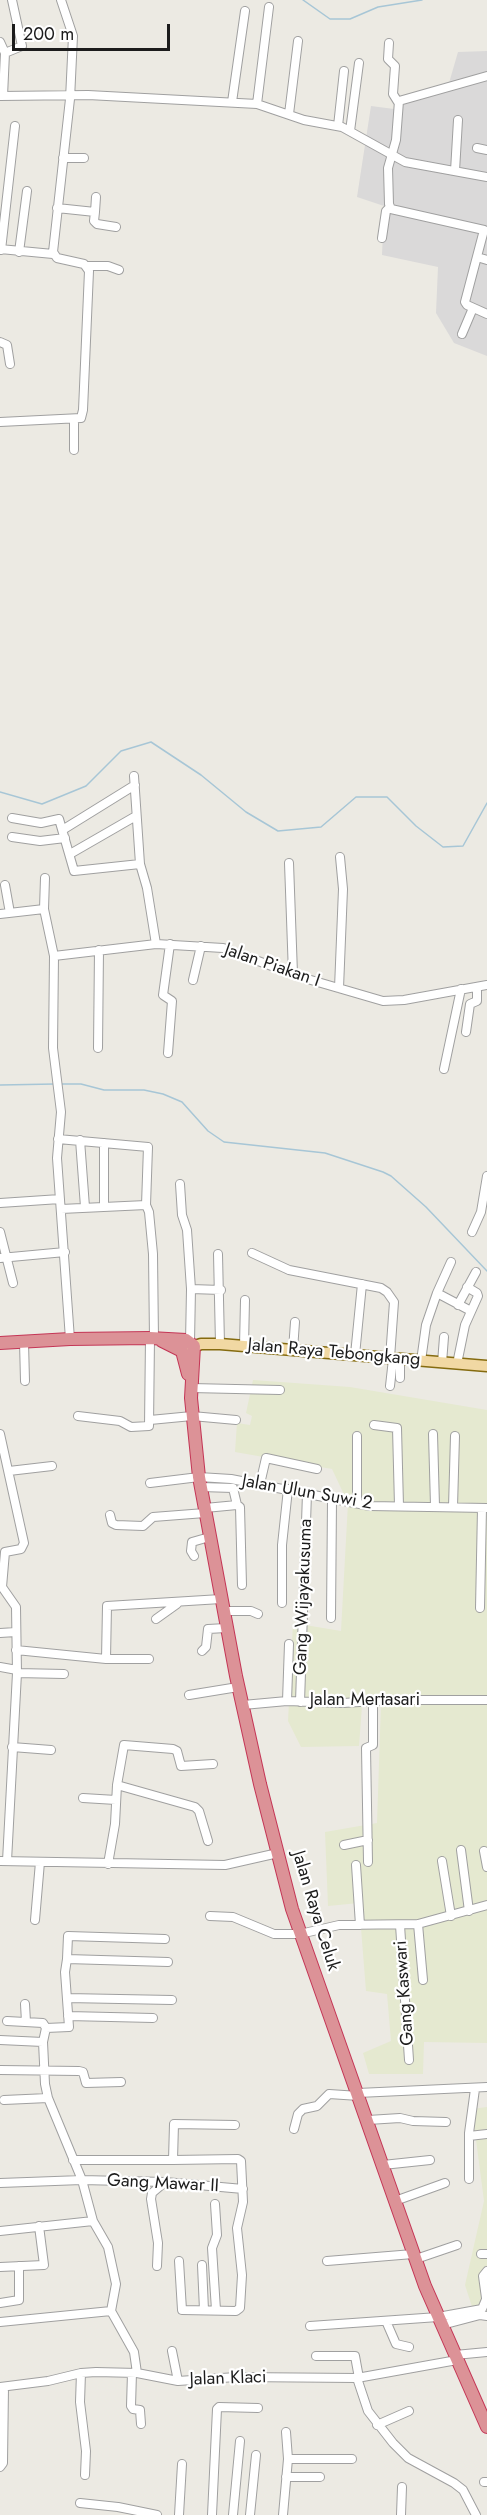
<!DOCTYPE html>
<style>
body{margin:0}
#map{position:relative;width:487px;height:2515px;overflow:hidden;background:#eceae3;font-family:Jost,sans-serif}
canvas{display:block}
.scale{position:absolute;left:12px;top:24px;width:158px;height:27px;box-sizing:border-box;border:3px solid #1c1c1c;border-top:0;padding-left:8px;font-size:18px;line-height:21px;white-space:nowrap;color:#1c1c1c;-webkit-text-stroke:4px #fff;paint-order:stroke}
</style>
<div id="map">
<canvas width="487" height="2515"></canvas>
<div class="scale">200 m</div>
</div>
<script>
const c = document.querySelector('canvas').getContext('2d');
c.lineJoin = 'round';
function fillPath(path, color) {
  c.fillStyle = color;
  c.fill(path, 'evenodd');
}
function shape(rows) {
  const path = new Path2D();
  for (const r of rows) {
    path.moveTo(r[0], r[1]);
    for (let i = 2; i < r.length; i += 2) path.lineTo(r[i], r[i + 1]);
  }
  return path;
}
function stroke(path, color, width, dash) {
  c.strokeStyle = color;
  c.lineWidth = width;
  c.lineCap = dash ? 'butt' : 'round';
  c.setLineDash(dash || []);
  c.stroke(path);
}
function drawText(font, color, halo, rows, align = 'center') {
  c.font = font + ' Jost,sans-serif';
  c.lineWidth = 4.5;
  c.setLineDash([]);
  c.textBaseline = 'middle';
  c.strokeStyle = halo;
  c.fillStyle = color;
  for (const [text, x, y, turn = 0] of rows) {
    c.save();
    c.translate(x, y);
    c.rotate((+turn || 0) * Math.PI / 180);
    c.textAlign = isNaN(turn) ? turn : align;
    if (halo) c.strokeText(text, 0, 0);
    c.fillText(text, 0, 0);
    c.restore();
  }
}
const residential = shape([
 [487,51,487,356,454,343,436,313,438,267,382,255,384,206,357,197,371,106,394,109,449,83,458,52]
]);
const farmland = shape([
 [253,1380,350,1387,487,1410,487,2043,424,2042,423,2074,369,2074,363,2053,391,2041,387,1994,366,1991,359,1903,328,1906,325,1832,377,1823,381,1704,362,1706,359,1746,301,1747,288,1721,293,1623,341,1631,348,1503,332,1469,235,1452,237,1423,250,1425,252,1416,246,1413],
 [487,2107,487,2312,474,2313,465,2285,484,2201,472,2109]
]);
const stream = shape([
 [303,0,330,19,350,19,378,7,422,0],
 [0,792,42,804,86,786,121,751,151,742,201,775,246,812,278,831,321,827,356,797,387,797,416,826,443,847,463,846,487,803],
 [60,1084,81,1084,104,1090,144,1090,163,1094,182,1102,208,1131,224,1142,325,1153,383,1172,391,1176,426,1207,487,1271],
 [0,1085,55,1084]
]);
const minor = shape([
 [0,42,5,53,3,96],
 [389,43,388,59,395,66,393,94,398,102],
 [5,53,22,46,12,0],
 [487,76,399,101,396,140,388,168,389,204,391,209,484,230,465,302,467,305,487,314],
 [0,96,88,95,257,104,304,120,342,127,405,162,487,177],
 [232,102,245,11],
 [257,104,269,7],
 [289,114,298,41],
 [338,126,344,71],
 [350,131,359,63],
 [477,148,487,150],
 [63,158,84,158],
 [455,171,458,120],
 [57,208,95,212,94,221,97,224,116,227],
 [95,212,96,197],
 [382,238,386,211,390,207],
 [0,249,53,254],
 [1,250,15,126],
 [19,252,27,191],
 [477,257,487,260],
 [86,266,108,266,119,270],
 [462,334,473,308],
 [0,342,7,345,10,364],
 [0,422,81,418,83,410,89,271,84,264,57,258,53,252,70,99,73,36,61,0],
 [74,450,74,419],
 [134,776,140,864,147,888,156,944],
 [12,818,41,823,59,819,74,871,140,864],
 [64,829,135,785],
 [12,837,40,841,65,838],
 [70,854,136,816],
 [289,863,293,974],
 [45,878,44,909,54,956,53,1048,61,1112,57,1158,70,1339],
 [5,885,10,913],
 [0,914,44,909],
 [54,956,156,944,223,948,304,978,383,1001,404,1000,487,985],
 [193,980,201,946],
 [339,988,343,889,340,857],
 [466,1032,470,1004,477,1001,477,987],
 [98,1048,99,950],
 [168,1053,172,1001,163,995,170,944],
 [444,1069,461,989],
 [58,1139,148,1147,146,1205,149,1212,153,1254,154,1339],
 [80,1140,85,1207],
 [180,1184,182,1215,187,1230,191,1289,190,1342],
 [0,1203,60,1199],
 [104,1206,104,1143],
 [61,1209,146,1205],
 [0,1232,13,1283],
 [472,1232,481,1212,487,1176],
 [252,1253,289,1270,381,1288,387,1292,394,1302,390,1358],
 [218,1254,220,1344],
 [0,1258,65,1252],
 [191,1289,221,1290],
 [437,1293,471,1311],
 [458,1305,476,1272],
 [24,1342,25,1381],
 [244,1346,245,1300],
 [293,1350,295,1322],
 [355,1355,362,1284],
 [421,1361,426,1325,437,1293,451,1262],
 [442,1363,444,1337],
 [457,1364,465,1325,478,1296,477,1293,467,1287],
 [400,1378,400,1359],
 [390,1386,393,1359],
 [191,1388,280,1390],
 [78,1416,120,1421,131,1427,149,1426,150,1338],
 [150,1420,192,1416,236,1420],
 [374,1425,397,1428,399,1506],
 [0,1434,24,1543,21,1549,5,1552,2,1587,16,1607,17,1673,7,1861],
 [433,1434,435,1506],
 [357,1436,357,1503],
 [9,1471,52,1466],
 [150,1483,199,1477,231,1479,370,1506,487,1508],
 [260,1484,266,1458,317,1469],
 [201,1487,233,1488,237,1505],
 [453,1507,455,1436],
 [205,1508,237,1505,240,1507,242,1585],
 [110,1515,112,1523,116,1525,143,1526,153,1517,205,1513],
 [194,1556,191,1551,192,1542,206,1538],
 [282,1603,282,1545,288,1489],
 [480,1608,482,1508],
 [223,1611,251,1611,258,1614],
 [331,1618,332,1500],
 [156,1619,177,1604],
 [0,1633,16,1632],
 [16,1650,106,1659,107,1606,221,1599],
 [202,1651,206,1647,208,1629,226,1628],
 [106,1659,149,1659],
 [0,1667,17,1670],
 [17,1673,64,1674],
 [189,1695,238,1687],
 [287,1701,289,1644],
 [300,1702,307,1493],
 [243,1705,287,1701,343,1703,392,1700,487,1700],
 [12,1747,51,1750],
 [117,1785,195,1807,199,1811,208,1841],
 [83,1798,116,1800],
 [344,1845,368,1840],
 [461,1850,469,1911],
 [484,1851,487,1867],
 [0,1861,225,1865,278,1853],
 [442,1861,451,1916],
 [368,1862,366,1748,373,1745,373,1703],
 [108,1864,115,1824,117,1785,124,1745,173,1749,177,1751,181,1766,213,1764],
 [356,1865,360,1925],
 [210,1916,233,1917,274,1934,300,1934,339,1925,418,1924,487,1905],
 [35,1920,40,1862],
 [418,1924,423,1980],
 [400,1925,409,2060],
 [67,1959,68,1936,165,1939],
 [67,1998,172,2000],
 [25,2004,26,2022],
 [68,2016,153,2018],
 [7,2021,43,2023,46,2028],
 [0,2040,43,2042],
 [0,2070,79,2071,83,2072,86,2083,121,2082],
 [358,2093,487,2087],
 [4,2100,48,2098],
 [368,2120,400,2118,413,2121,446,2122],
 [294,2129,298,2114,303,2109,317,2106,329,2094,359,2096],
 [469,2136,487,2134],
 [73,2160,173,2160,174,2124,235,2125],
 [173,2160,238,2159,241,2161,243,2202,237,2228,242,2275,240,2308,236,2311,182,2310,179,2261],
 [383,2165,430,2160],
 [469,2179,469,2133,475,2089],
 [0,2183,82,2180,165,2182,243,2189],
 [395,2201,445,2183],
 [215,2204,217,2235,212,2248,216,2310],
 [0,2231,93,2221],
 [481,2254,487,2254],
 [416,2259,457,2245],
 [327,2261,413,2254],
 [202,2265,204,2310],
 [157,2266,158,2243,151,2199,152,2193,165,2182],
 [0,2267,44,2265,39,2226],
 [486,2298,483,2276,487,2271],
 [0,2303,19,2300,19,2266],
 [386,2321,396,2344,409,2347],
 [0,2322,111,2311],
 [442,2325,480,2315,487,2316],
 [310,2326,438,2317,482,2309,487,2297],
 [172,2351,178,2381],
 [455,2355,487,2352],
 [316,2356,355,2356,359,2378],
 [81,2373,80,2402,86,2451,85,2475],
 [132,2373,131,2406,133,2409,140,2410,141,2424],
 [137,2373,134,2352,111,2311,116,2284,108,2247,93,2221,82,2180,48,2098,45,2084,43,2042,46,2028,69,2027,65,1972,67,1959,168,1962],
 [357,2378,368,2411,393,2443,408,2458,454,2483,463,2490,476,2515],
 [0,2387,48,2381,81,2373,96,2372,137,2373,178,2381,236,2377,357,2378,457,2360],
 [377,2425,409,2411],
 [288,2459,352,2459],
 [0,2467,3,2463,4,2387],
 [286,2477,320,2477],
 [484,2482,487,2482],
 [80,2503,118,2507,157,2515],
 [179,2515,182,2464],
 [212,2515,217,2409,219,2407,258,2408],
 [233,2515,240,2441],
 [250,2515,256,2455],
 [283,2515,288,2459,286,2432],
 [401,2515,402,2487]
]);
const major = shape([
 [186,1349,201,1344,220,1344,487,1366]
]);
const highway = shape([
 [162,1341,182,1351,188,1374],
 [0,1343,70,1339,150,1338,186,1340,194,1346,191,1398,199,1477,236,1676,260,1784,292,1909,425,2286,487,2427]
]);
const streetNames = [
 ["Jalan Piakan I",272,966,19],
 ["Jalan Raya Tebongkang",334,1353,5],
 ["Jalan Ulun Suwi 2",307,1493,10],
 ["Gang Wijayakusuma",304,1597,-88],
 ["Jalan Mertasari",365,1701],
 ["Jalan Raya Celuk",315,1911,73],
 ["Gang Kaswari",405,1993,-94],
 ["Gang Mawar II",163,2184,3],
 ["Jalan Klaci",228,2379,-2]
];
fillPath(residential, '#dad9d9');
fillPath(farmland, '#e5e9d0');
stroke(stream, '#a7c6d6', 1.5);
stroke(minor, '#a0a0a0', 10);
stroke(major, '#856b0f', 13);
stroke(highway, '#c43656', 14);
stroke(minor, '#fff', 8);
stroke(major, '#f1d8a3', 10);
stroke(highway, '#dc9297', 12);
drawText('18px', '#1c1c1c', '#fff', streetNames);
</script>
